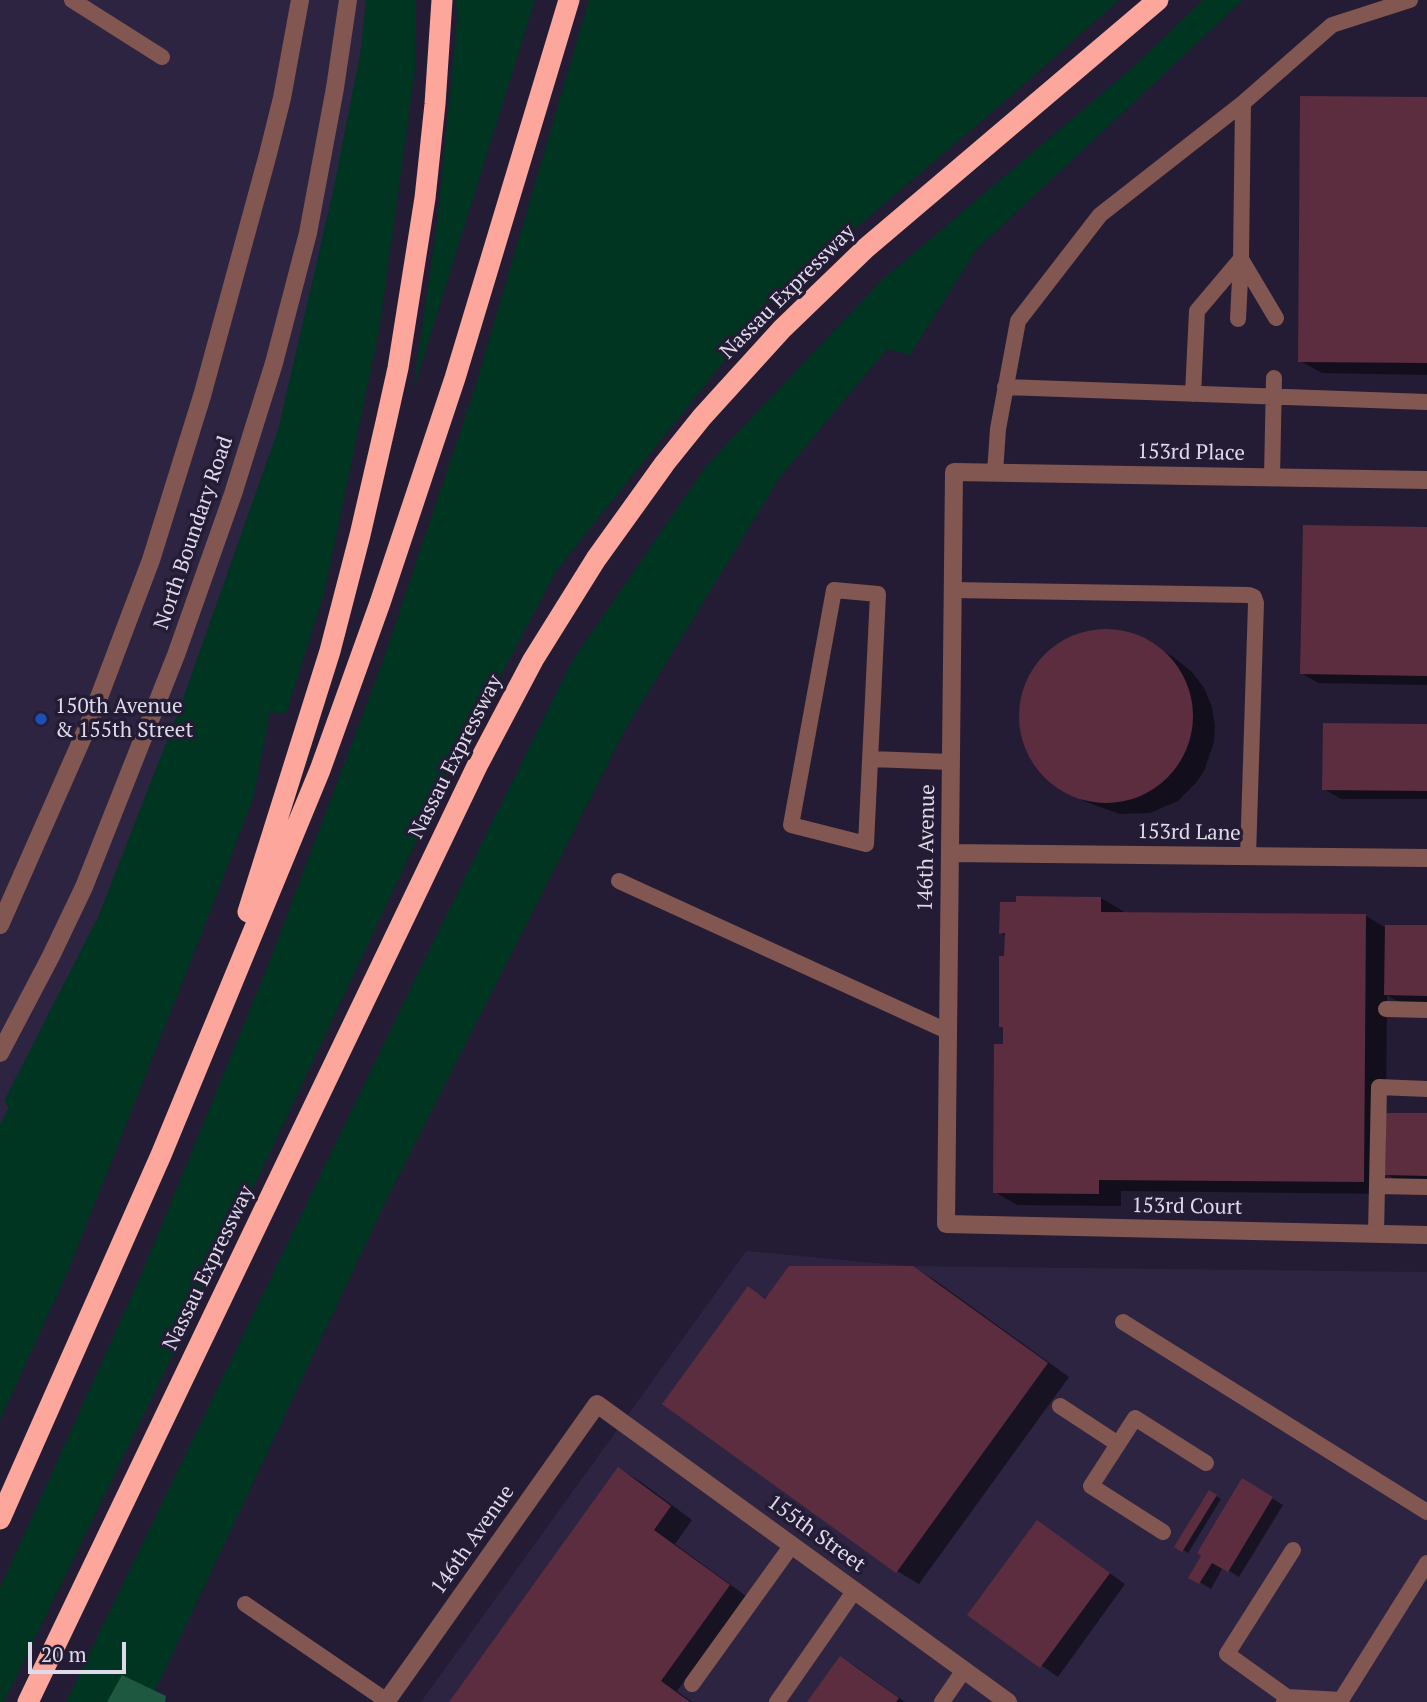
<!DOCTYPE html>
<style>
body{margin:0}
#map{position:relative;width:1427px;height:1702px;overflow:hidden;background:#231c34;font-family:"PT Serif",serif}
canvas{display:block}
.scale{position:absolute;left:28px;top:1642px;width:98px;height:32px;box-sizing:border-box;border:4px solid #dedaea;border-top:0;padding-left:9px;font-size:21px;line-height:24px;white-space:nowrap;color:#dedaea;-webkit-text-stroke:5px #231c34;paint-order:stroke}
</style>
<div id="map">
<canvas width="1427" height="1702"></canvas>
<div class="scale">20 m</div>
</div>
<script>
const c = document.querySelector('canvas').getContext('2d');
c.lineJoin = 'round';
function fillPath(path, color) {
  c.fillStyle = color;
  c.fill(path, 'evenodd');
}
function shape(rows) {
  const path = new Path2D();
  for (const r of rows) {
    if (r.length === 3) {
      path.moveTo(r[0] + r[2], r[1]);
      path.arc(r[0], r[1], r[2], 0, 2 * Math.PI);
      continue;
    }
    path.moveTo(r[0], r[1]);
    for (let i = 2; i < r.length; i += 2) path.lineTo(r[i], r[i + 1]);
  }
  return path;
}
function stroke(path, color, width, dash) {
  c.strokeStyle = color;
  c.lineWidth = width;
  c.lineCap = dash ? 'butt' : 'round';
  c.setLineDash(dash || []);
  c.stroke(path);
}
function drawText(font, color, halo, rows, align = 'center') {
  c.font = font + ' "PT Serif",serif';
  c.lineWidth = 7;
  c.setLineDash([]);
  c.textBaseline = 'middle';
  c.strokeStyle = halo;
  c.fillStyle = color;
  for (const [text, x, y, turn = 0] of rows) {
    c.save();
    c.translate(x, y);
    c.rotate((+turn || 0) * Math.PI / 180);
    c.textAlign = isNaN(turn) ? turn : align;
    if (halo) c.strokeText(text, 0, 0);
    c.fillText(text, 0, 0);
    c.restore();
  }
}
const built = shape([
 [0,0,410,0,378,226,0,1314],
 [746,1251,908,1266,1427,1272,1427,1702,421,1702]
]);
const green = shape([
 [366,0,416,0,415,70,379,331,324,594,286,714,270,712,254,796,202,933,68,1271,0,1420,0,1124,9,1108,4,1101,98,917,179,710,278,430,334,187,360,54],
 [456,0,535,0,413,391,437,223,457,20],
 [589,0,1119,0,1005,101,777,295,556,571,439,793,237,1223,4,1702,0,1702,0,1588,142,1273,267,968,381,666,473,394],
 [1203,0,1243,0,976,250,910,355,887,349,780,477,625,730,387,1199,155,1691,122,1676,107,1702,66,1702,431,946,571,663,706,466,882,280,1131,69]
]);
const forest = shape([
 [122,1675,166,1696,165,1702,107,1702]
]);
const shadow = shape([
 [1427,99,1427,375,1322,373,1300,361],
 [1427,529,1427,685,1318,683,1301,673],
 [1098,631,1118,632,1149,643,1172,656,1192,672,1204,688,1212,707,1215,727,1214,742,1204,771,1196,783,1178,801,1150,813,1120,814,1086,802,1063,789,1039,768,1026,745,1022,730,1023,700,1034,671,1047,655,1059,645,1083,634],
 [1427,726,1427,799,1341,799,1324,789],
 [1101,898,1123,911,1123,914,1366,916,1386,928,1427,927,1427,1007,1408,1007,1387,995,1386,1114,1427,1115,1427,1184,1404,1184,1386,1174,1386,1194,1121,1191,1121,1206,1017,1205,995,1192,1005,1045,1005,1028,1000,1026,1006,936,1001,933],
 [913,1267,936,1281,1069,1377,919,1584,897,1571,748,1289,767,1299],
 [619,1469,641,1482,692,1520,675,1544,746,1596,677,1691,692,1702,454,1702],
 [1243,1481,1283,1505,1239,1577,1223,1567,1211,1589,1191,1577],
 [1210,1492,1221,1499,1188,1553,1177,1546],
 [1037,1522,1125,1584,1058,1677,970,1615],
 [841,1658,858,1668,905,1702,809,1702]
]);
const building = shape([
 [1300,96,1427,97,1427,363,1298,362],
 [1303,525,1427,527,1427,676,1300,674],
 [1106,716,87],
 [1323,723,1427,724,1427,791,1322,790],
 [1016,896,1101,897,1101,912,1366,914,1364,1182,1099,1180,1099,1194,993,1193,994,1044,1003,1044,1003,1027,999,1027,999,956,1004,956,1005,933,999,934,1000,902,1016,902],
 [1385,925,1427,925,1427,996,1384,995],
 [1386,1113,1427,1113,1427,1176,1385,1175],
 [789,1266,913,1266,1048,1363,896,1573,662,1404,748,1286,765,1299],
 [618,1467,671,1506,654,1530,730,1585,661,1681,690,1702,449,1702],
 [1242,1478,1273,1497,1228,1572,1212,1563,1199,1584,1188,1578,1201,1556,1197,1553],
 [1209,1490,1217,1495,1182,1552,1174,1547],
 [1037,1520,1110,1573,1040,1668,967,1615],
 [840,1656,899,1698,896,1702,807,1702]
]);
const lane = shape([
 [72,0,162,57],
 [1243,103,1241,259,1276,318],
 [1238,319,1241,259],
 [1005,387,1427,402],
 [1193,394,1197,311,1241,259],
 [995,473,998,429,1018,321,1100,215,1243,103,1332,25,1410,0],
 [1272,477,1274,378],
 [834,590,878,594,866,844,791,825,834,590],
 [952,590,1249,595,1254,597,1256,603,1248,856],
 [871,759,951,762],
 [619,881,947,1031],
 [1386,1009,1427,1010],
 [1377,1186,1427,1187],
 [1376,1234,1379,1087,1427,1089],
 [1123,1322,1427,1512],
 [1060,1406,1118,1444],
 [1163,1532,1091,1486,1135,1418,1206,1463],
 [245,1604,387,1701],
 [692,1684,792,1545],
 [1287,1697,1227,1654,1293,1550],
 [777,1702,855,1590],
 [942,1702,964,1670],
 [1284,1702,1287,1697,1341,1700,1427,1563]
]);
const street = shape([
 [1427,480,954,472,946,1224,1427,1235],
 [950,853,1427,858],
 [0,925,90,721,151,560,202,396,268,154,282,98,300,0],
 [0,1053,51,956,84,887,176,655,233,494,274,363,308,233,335,88,348,0],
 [386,1702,597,1404,1008,1702]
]);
const highway = shape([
 [248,912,330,651,360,535,386,422,398,368,425,198,435,104,442,0],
 [0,1519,161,1155,320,770,380,603,455,378,569,0],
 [28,1702,478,764,533,660,596,559,665,463,702,417,782,329,866,248,1158,0]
]);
const markers = [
 [41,719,7,"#1a4fb4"]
];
const streetNames = [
 ["Nassau Expressway",788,292,-45],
 ["153rd Place",1191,453,1],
 ["North Boundary Road",194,533,-71],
 ["Nassau Expressway",456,757,-63],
 ["153rd Lane",1189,833,1],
 ["146th Avenue",927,848,-89],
 ["153rd Court",1187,1207,1],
 ["Nassau Expressway",209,1268,-64],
 ["155th Street",816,1534,36],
 ["146th Avenue",473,1540,-55]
];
const poiNames = [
 ["150th Avenue",55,707],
 ["& 155th Street",55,731]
];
fillPath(built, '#2d2441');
fillPath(green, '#003522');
fillPath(forest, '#1e5841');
fillPath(shadow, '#0007');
fillPath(building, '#5c2d3f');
stroke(lane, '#825651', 16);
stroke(street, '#825651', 18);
stroke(highway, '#fda69b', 21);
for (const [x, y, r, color] of markers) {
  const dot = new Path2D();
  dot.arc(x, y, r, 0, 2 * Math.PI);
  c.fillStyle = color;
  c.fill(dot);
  stroke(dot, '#231c34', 2.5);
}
drawText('21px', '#dedaea', '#231c34', streetNames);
drawText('21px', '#dedaea', '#231c34', poiNames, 'left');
</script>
